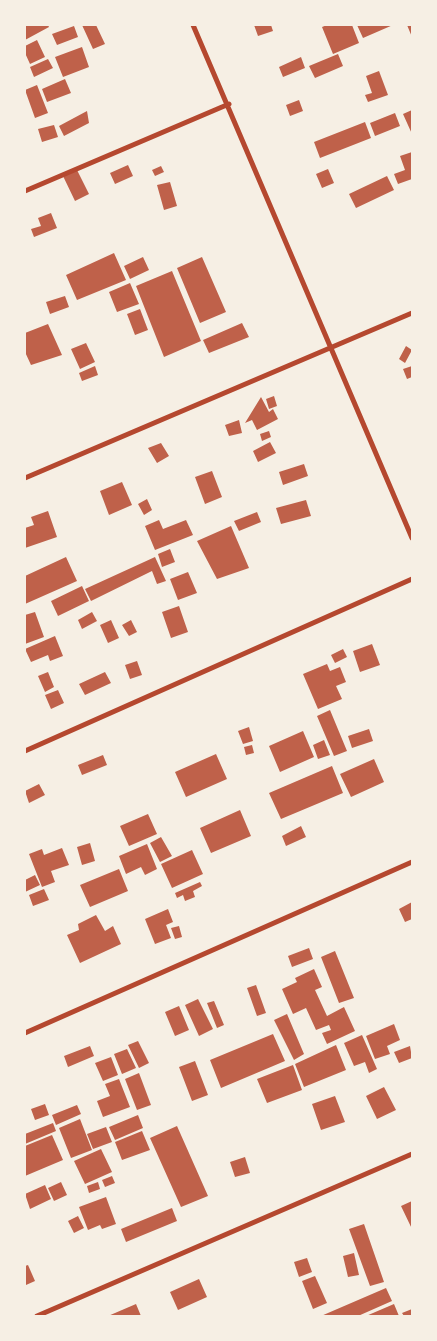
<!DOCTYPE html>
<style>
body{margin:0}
#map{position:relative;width:437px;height:1341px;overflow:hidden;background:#f6efe4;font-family:"Fira Sans Condensed",sans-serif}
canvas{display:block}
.frame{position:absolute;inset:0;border:26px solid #f6efe4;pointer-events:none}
</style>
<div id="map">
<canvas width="437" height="1341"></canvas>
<div class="frame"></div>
</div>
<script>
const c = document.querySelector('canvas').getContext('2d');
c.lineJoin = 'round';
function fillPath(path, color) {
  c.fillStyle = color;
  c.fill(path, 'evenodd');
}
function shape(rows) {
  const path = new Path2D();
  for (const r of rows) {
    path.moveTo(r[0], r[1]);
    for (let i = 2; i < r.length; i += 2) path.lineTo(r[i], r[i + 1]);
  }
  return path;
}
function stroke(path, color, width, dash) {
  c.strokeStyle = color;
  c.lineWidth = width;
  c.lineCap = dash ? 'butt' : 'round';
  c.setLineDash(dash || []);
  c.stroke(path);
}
const building = shape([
 [25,25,48,25,49,27,25,40],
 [82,25,96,25,105,44,93,49],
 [254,25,271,25,273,31,258,36],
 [327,25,352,25,359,43,333,54,322,27],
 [357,25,393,25,363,38],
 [407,25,412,25,412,37],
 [74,26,78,37,57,45,52,34],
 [37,40,45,57,30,64,25,53,25,46],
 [82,47,89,67,63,77,55,57],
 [338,54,343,66,315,78,309,66],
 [301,57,305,68,283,77,279,67],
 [48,59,53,68,34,77,30,67],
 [379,71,388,95,368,102,365,95,372,93,366,76],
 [65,79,71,93,47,102,42,89],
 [37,85,48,113,35,118,25,90],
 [299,100,303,111,290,116,286,105],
 [412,110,412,134,403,114],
 [87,111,89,123,64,136,59,126],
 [395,113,400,126,375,136,370,123],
 [365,122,371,138,320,158,314,142],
 [54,125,58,137,42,142,38,129],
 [412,152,412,179,398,184,394,174,405,170,400,156],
 [128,165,133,176,115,184,110,173],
 [161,166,164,172,155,176,152,170],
 [328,169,334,183,322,188,316,174],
 [77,170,89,194,75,201,63,176],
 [387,176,394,190,356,208,349,194],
 [170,182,177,206,164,210,157,185],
 [51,213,57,228,34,237,31,229,41,226,38,218],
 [114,253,126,280,77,300,66,275],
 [143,257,149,270,130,279,124,266],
 [202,257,226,312,200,323,177,268],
 [172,271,201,341,164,357,136,286],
 [130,283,139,304,117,312,109,292],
 [65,296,69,307,50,314,46,302],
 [140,309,148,330,135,335,127,314],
 [242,323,249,337,209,353,203,340],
 [48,324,62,355,31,365,25,352,25,333],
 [86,343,95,362,80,369,71,349],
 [406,346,412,350,405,363,399,359],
 [95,366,98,375,82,381,79,373],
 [412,366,412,377,407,379,403,369],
 [274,396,277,406,269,409,266,399],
 [261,397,269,412,273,409,278,419,257,430,252,420,245,423],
 [239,420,242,433,229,436,225,425],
 [269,431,271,437,262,441,260,434],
 [270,442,276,453,258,462,253,451],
 [161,443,169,456,157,463,148,448],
 [304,464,308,476,283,485,279,472],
 [212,471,222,497,205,504,195,477],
 [122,482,132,505,109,515,100,491],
 [147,499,152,510,144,515,138,504],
 [306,500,311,516,281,524,276,508],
 [48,511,57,537,25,548,25,528,34,525,31,517],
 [257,512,261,522,239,531,234,521],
 [159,520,163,529,186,520,193,535,155,550,145,526],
 [231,526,249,568,217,579,197,541],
 [170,549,175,562,162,567,158,554],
 [66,557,77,581,25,604,25,576],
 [155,557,166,581,157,584,152,571,91,601,85,589],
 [188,572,197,593,178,600,170,579],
 [82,586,89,601,58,616,51,601],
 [179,606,188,632,171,638,162,612],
 [35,612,44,637,25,644,25,615],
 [92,612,97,621,82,629,78,620],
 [111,620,119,638,108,643,100,625],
 [131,620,137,632,129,636,122,625],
 [55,636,63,656,50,661,48,655,31,662,25,649],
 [372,644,380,665,360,672,353,651],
 [343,649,347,657,335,663,331,655],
 [137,661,142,675,130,679,125,665],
 [327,664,330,671,340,667,346,682,336,686,342,699,318,709,303,674],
 [48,672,54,687,45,692,38,676],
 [105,672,111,683,85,695,79,684],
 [58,690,64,703,51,709,45,695],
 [330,710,347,751,334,756,317,716],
 [249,727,253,741,243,744,238,731],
 [369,729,373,741,352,748,348,736],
 [303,731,314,757,280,772,269,746],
 [324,740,330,755,318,759,313,745],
 [252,745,254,753,246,755,244,747],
 [216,754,227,779,186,797,175,772],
 [103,755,107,765,82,775,78,765],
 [374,759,384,782,351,797,340,774],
 [332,766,343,793,281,819,269,793],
 [39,784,45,795,29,803,25,791],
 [240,810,251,836,211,853,200,828],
 [148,814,157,834,129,846,120,826],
 [301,826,306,837,286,846,282,836],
 [161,837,172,856,160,862,150,843],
 [90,843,95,861,82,865,77,847],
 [147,844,157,869,145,875,141,867,126,874,119,856],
 [62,848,69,865,51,871,55,882,42,887,29,854,42,849,44,855],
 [192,850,203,874,172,888,161,864],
 [119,869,128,891,90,907,80,885],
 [35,875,40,885,25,892,25,880],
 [200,882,202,886,193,891,195,897,185,901,183,895,177,898,175,893],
 [44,889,49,900,33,906,29,895],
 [412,902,412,919,405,922,399,909],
 [168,909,173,922,166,925,171,938,155,944,145,919],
 [96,915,105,931,113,926,121,944,80,963,67,935,79,930,78,924],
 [179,926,182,937,175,939,171,928],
 [309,948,313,959,292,967,288,956],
 [335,951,354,998,339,1003,321,957],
 [314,969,322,987,315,990,327,1016,344,1007,355,1031,327,1044,322,1033,331,1030,329,1025,316,1030,306,1008,293,1014,282,989,297,982,295,978],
 [256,985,266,1013,257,1016,247,988],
 [198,999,213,1029,199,1036,185,1005],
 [214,1001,224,1025,217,1028,207,1003],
 [179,1006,189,1030,175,1036,165,1012],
 [287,1014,304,1054,294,1060,274,1020],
 [394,1024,400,1040,387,1046,390,1054,375,1059,366,1036],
 [273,1034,285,1061,221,1088,210,1060],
 [362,1035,377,1069,369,1073,365,1062,354,1066,344,1043],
 [138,1041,149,1063,139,1068,128,1045],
 [336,1045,346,1070,304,1087,295,1064],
 [90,1046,94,1056,68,1067,64,1056],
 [410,1046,412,1058,399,1063,394,1052],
 [127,1049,136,1068,122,1074,114,1054],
 [111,1057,118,1075,103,1081,95,1063],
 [195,1061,208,1095,192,1101,179,1067],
 [293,1065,302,1090,267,1103,257,1079],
 [139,1073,151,1105,137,1110,125,1079],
 [119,1079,130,1107,103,1117,97,1101,110,1096,105,1084],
 [384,1087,396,1110,377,1119,366,1096],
 [335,1096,345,1122,321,1130,312,1104],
 [45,1104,49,1115,35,1120,31,1109],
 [77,1105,81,1114,56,1125,52,1115],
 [138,1115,143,1128,115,1140,109,1127],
 [80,1119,92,1150,71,1158,59,1128],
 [53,1123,56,1131,25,1144,25,1134],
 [177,1126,208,1196,181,1207,150,1138],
 [106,1127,112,1142,93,1149,87,1134],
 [142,1131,150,1150,122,1160,115,1142],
 [52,1135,63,1160,25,1176,25,1146],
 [101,1149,112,1172,85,1184,74,1161],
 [245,1157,250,1173,235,1177,230,1162],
 [112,1176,115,1183,105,1187,102,1180],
 [61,1182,67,1195,54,1201,48,1188],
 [98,1182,100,1189,89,1193,87,1186],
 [45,1185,51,1199,30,1209,25,1194],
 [106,1197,116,1224,102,1229,100,1225,88,1230,79,1207],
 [412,1201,412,1229,401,1206],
 [172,1208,177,1221,126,1242,121,1229],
 [78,1216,84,1228,74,1233,68,1221],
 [364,1224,384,1282,370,1286,349,1229],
 [354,1253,359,1275,348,1277,343,1256],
 [307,1258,312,1272,299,1277,294,1262],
 [28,1265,35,1281,26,1285,25,1266],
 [315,1276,327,1303,313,1309,302,1281],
 [199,1279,207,1297,178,1310,170,1292],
 [386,1288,392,1301,358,1316,321,1316],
 [136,1304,141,1316,108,1316],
 [394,1304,399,1316,366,1316],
 [412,1309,412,1316,404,1316,402,1313]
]);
const minor = shape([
 [193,25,412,538],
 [25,191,229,104],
 [25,478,412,313],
 [25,751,412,579],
 [25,1033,412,862],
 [37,1316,412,1154]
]);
fillPath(building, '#bf614a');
stroke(minor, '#b5482f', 5);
</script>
